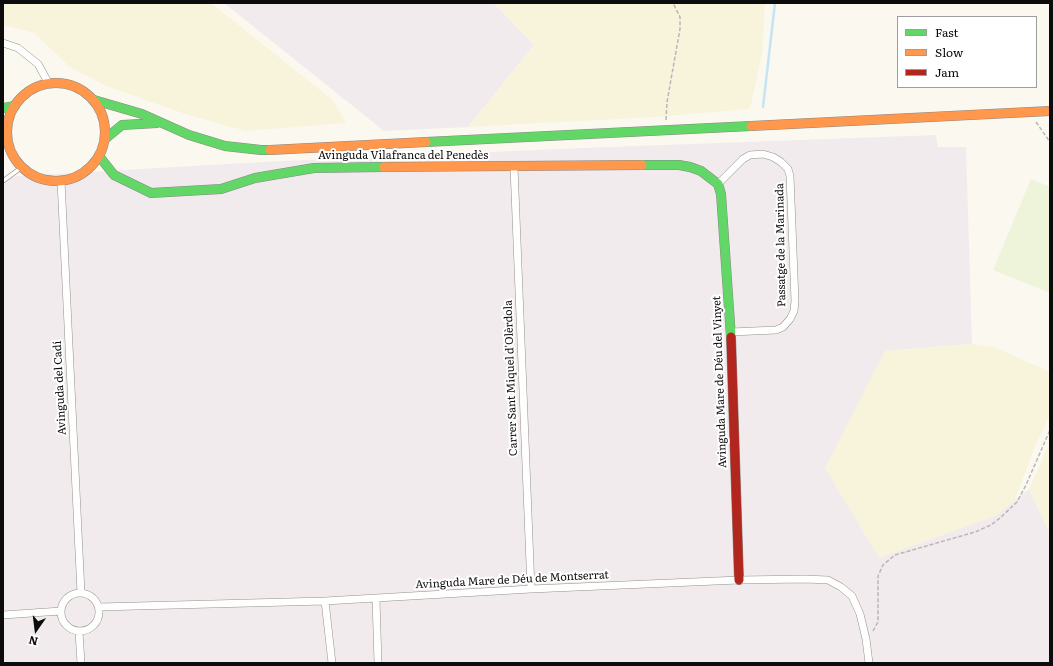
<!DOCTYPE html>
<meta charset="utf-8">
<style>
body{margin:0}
#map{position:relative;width:1053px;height:666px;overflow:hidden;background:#fbf8f0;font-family:Literata,serif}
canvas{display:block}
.frame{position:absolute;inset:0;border:4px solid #0c0c0c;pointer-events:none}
.legend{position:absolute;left:897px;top:16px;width:140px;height:72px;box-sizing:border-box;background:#fff;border:1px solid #9e9e9e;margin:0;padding:5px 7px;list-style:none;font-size:12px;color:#0c0c0c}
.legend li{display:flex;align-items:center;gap:8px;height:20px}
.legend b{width:20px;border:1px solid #9e9e9e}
.north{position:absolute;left:16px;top:610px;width:40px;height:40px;-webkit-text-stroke:3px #fff;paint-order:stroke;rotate:194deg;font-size:11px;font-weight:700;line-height:16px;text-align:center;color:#0c0c0c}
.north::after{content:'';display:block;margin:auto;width:14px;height:18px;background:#0c0c0c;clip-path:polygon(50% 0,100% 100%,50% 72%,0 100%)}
</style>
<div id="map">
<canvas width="1053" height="666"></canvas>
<div class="frame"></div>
<ul class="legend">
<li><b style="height:5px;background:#63d668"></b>Fast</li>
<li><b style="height:5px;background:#ff974d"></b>Slow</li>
<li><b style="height:5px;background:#b3261e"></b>Jam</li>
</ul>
<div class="north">N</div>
</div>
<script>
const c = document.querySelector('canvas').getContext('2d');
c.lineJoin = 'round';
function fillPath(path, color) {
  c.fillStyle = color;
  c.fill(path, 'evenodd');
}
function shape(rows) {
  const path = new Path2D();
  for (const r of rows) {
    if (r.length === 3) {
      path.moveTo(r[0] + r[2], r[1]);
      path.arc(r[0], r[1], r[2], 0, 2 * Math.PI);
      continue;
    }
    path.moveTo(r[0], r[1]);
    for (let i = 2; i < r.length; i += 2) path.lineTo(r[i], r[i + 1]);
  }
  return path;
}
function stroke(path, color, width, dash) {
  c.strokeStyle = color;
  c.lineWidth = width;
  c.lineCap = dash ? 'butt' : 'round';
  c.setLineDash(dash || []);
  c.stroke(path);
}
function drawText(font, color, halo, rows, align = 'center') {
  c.font = font + ' Literata,serif';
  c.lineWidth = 4;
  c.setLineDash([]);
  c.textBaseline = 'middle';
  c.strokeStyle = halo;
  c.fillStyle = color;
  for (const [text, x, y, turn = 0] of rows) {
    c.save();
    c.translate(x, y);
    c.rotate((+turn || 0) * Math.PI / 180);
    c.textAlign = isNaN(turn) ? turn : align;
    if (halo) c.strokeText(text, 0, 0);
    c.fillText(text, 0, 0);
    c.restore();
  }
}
const industrial = shape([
 [224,3,494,3,534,45,468,127,384,131],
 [936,135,938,147,966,147,972,344,885,351,995,516,1029,489,1050,533,1050,663,3,663,3,177,262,162,582,148]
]);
const farmland = shape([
 [3,3,211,3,334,101,346,123,246,131,188,115,106,86,70,67,34,33,3,25],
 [494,3,765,3,762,54,750,109,655,117,468,127,534,45],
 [972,344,994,347,1050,372,1050,415,1034,449,1015,500,995,516,879,558,825,468,885,351],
 [1050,442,1050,533,1029,489]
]);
const pitch = shape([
 [1031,179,1050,187,1050,293,993,270]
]);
const stream = shape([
 [763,107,775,3]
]);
const path = shape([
 [666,120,667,102,680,29,680,17,673,3],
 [1036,122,1050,142],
 [873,631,878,622,878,576,883,565,895,555,975,532,991,525,1000,518,1017,502,1026,485,1050,430]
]);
const lane = shape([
 [3,181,22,167]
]);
const street = shape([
 [3,43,18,48,38,64,49,84],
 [514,167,531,589],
 [61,181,81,593],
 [718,184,743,159,750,155,763,154,773,157,781,162,788,169,790,176,795,301,794,311,790,319,783,327,776,330,731,332],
 [80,612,19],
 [376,599,378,663],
 [325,601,332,663],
 [99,607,325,601,531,589,739,580,805,579,828,580,841,587,852,596,860,614,866,639,869,663],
 [3,615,61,611],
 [79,632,81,663]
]);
const fast = shape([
 [94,100,142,114,189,135,225,146,261,150,270,150],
 [3,108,15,106],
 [105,139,122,125,157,123],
 [426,142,751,126],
 [99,156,114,175,151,193,221,189,255,178,314,168,384,167],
 [642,165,679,165,690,167,701,171,718,184,721,194,731,337]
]);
const slow = shape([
 [56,132,49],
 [751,126,1050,111],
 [270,150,426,142],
 [384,167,642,165]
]);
const jam = shape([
 [731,337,739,580]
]);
const streetNames = [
 ["Avinguda Vilafranca del Penedès",403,156],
 ["Passatge de la Marinada",781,245,-91],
 ["Carrer Sant Miquel d'Olèrdola",511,378,-92],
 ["Avinguda Mare de Déu del Vinyet",720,382,-92],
 ["Avinguda del Cadí",60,388,-93],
 ["Avinguda Mare de Déu de Montserrat",512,580,-3]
];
fillPath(industrial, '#f2ebed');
fillPath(farmland, '#f8f4dc');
fillPath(pitch, '#edf4d9');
stroke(stream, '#c6e4f4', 2.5);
stroke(lane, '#94928f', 5);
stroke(street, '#94928f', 8);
stroke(fast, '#8a8985', 10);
stroke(slow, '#8a8985', 10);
stroke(jam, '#8a8985', 10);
stroke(path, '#b7b7b5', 1.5, [4, 2]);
stroke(lane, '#fefefd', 3.5);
stroke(street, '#fefefd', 7);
stroke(fast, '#63d668', 9);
stroke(slow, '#ff974d', 9);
stroke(jam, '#b3261e', 9);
drawText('11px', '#0c0c0c', '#fff', streetNames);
</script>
